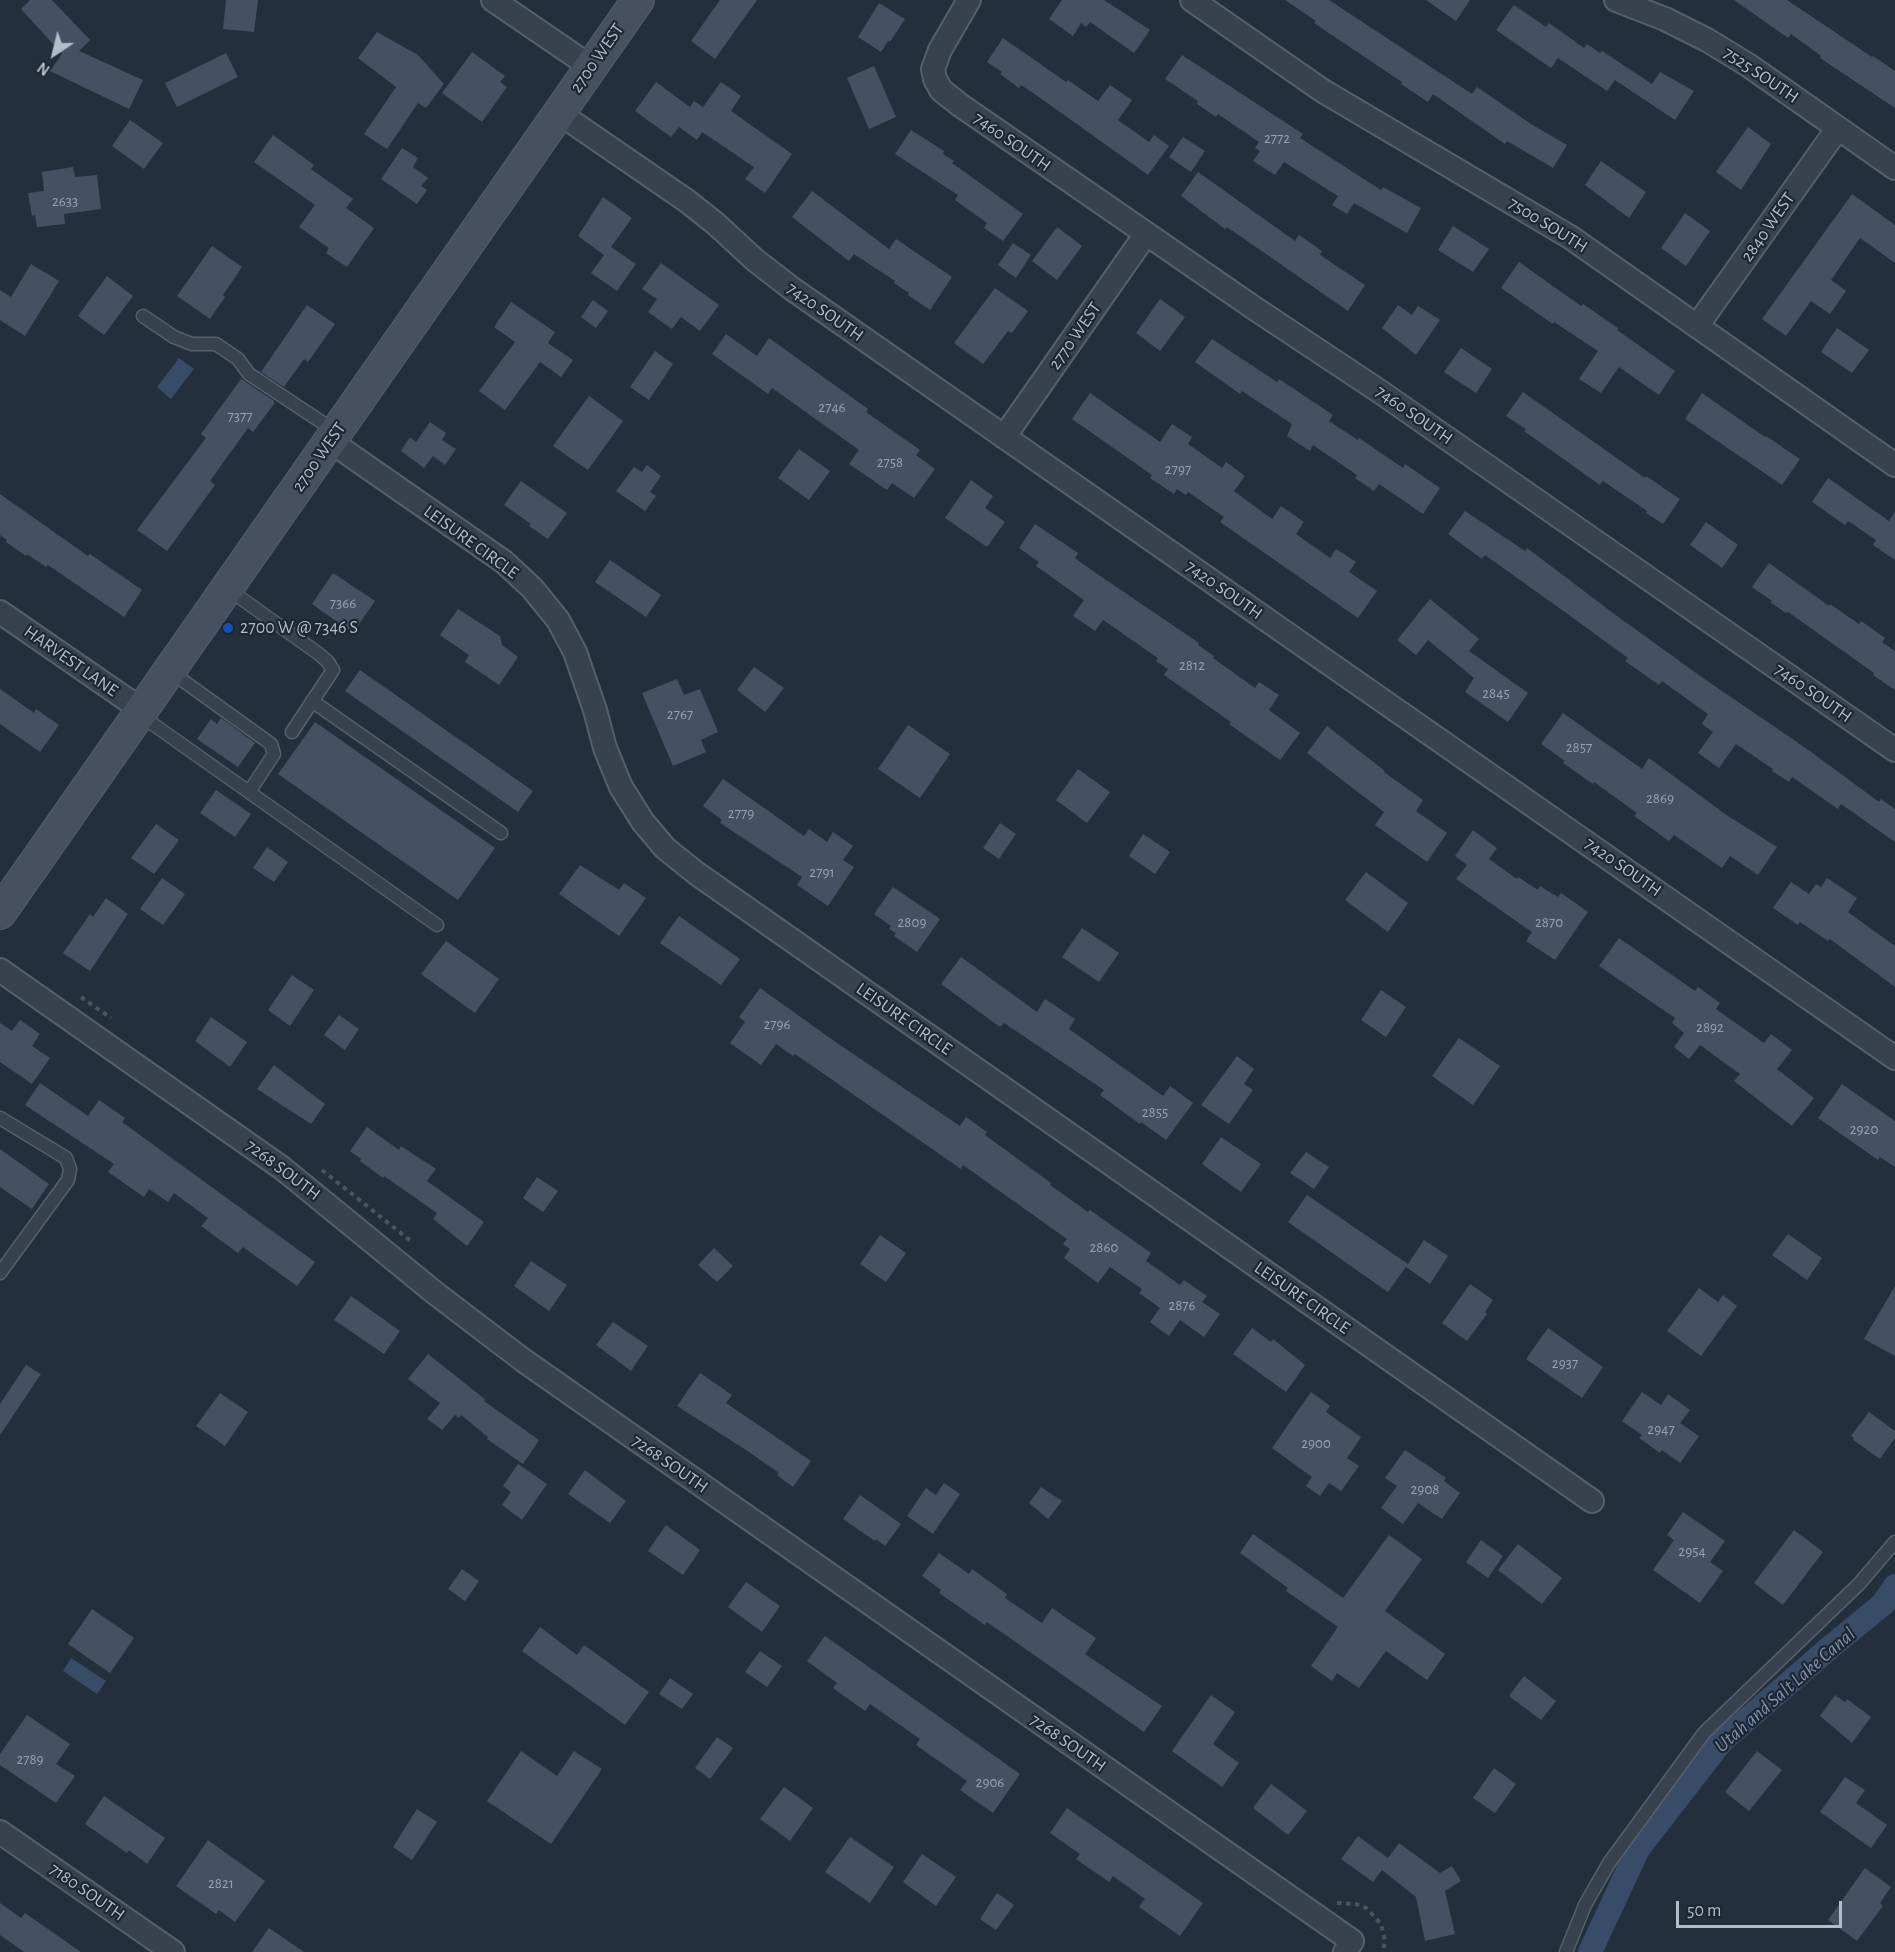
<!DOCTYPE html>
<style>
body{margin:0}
#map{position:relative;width:1895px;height:1952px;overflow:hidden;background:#242f3e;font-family:"Alegreya Sans",sans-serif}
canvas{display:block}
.north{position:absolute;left:24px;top:24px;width:60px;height:60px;-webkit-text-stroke:4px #1d2633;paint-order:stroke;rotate:215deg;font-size:16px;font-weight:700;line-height:24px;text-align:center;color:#b4bcc9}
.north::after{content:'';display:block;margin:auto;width:21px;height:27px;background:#b4bcc9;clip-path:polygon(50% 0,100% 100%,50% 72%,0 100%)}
.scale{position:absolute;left:1676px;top:1901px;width:166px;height:27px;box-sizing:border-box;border:3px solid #b4bcc9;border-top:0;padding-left:8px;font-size:18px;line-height:21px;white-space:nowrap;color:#b4bcc9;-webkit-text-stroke:4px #1d2633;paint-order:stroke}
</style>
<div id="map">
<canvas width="1895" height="1952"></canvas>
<div class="north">N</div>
<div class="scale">50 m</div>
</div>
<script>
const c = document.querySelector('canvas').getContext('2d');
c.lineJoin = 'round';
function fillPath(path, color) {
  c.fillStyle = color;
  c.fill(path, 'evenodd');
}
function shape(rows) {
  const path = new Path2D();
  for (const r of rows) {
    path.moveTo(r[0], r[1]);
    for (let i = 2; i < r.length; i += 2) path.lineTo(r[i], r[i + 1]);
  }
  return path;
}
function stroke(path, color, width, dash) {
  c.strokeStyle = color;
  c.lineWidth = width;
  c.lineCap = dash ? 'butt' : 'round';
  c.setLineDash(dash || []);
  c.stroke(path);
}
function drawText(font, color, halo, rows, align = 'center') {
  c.font = font + ' "Alegreya Sans",sans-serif';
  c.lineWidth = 4.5;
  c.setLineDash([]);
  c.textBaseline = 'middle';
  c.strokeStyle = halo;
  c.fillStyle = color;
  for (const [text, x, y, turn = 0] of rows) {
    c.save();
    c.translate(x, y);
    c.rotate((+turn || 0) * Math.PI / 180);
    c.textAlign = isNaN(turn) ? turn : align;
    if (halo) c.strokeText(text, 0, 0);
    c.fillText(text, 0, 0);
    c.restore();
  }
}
const water = shape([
 [179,358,194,369,171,399,157,387],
 [71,1658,106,1681,97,1694,63,1671]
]);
const canal = shape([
 [1590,1952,1638,1849,1721,1742,1827,1650,1883,1604,1895,1586]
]);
const building = shape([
 [30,0,52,0,90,40,79,51,143,80,129,109,50,71,62,54,21,9],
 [226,0,258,0,254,32,223,29],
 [720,0,757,0,715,59,691,41],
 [1062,0,1104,0,1150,30,1134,53,1090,22,1086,27,1081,23,1073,36,1049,19],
 [1285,0,1329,0,1472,94,1477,87,1531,124,1567,145,1553,168,1507,141,1505,144,1433,94,1428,102,1401,84,1402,82,1314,23,1316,21],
 [1426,0,1470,0,1456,21],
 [1734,0,1787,0,1872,57,1873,56,1895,71,1895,108,1820,58,1821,56,1791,34,1788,38],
 [879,3,905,19,890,42,888,41,881,52,858,37],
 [1514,5,1546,27,1549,23,1584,48,1587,44,1600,53,1602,51,1652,84,1660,72,1694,91,1675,120,1615,80,1607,91,1558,58,1551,68,1496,30],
 [377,32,418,55,444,84,426,108,418,103,387,149,364,134,396,87,358,58],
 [1003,38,1066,82,1068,80,1098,101,1110,85,1132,100,1118,120,1149,142,1154,135,1169,146,1148,175,1039,97,1021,85,1019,88,1000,74,1002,72,987,62],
 [472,52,505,76,500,82,507,87,482,122,442,93],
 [226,53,238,77,177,107,165,83],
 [1182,55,1303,134,1300,138,1381,190,1383,187,1421,208,1407,233,1354,203,1347,214,1332,205,1338,196,1284,162,1275,175,1253,161,1260,151,1255,148,1259,142,1218,114,1216,117,1197,104,1198,101,1165,79],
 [874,66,896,117,869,129,847,78],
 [656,82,690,107,694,101,703,107,721,82,741,96,731,111,792,154,765,193,745,179,754,167,702,132,697,140,679,127,671,137,635,111],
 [130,120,163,143,144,169,112,146],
 [1748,127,1771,144,1741,190,1716,172],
 [911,130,944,151,943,154,954,161,952,163,1023,214,1003,241,984,228,987,223,955,200,958,195,895,154],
 [273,135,314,165,311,169,353,199,346,208,374,228,347,267,326,253,329,248,299,227,315,205,254,162],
 [1183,137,1205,151,1191,172,1169,157],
 [402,148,418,158,413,167,428,178,421,186,427,190,417,204,381,179],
 [1601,161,1646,192,1629,218,1585,185],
 [73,167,75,177,97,175,101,209,64,214,65,224,37,227,35,215,32,216,28,193,44,191,42,172],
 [1198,172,1295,241,1299,235,1322,251,1320,255,1365,285,1348,311,1227,227,1225,229,1181,196],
 [812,191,889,249,896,239,952,277,930,310,908,295,909,293,894,283,895,281,854,254,849,261,792,217],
 [1852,194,1895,225,1895,263,1860,238,1831,280,1846,291,1830,314,1811,301,1786,336,1762,319],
 [603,197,632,218,611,247,636,264,617,291,591,273,604,255,578,236],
 [1685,213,1710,231,1686,266,1661,248],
 [1453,226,1489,249,1473,272,1438,250],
 [1057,227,1082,246,1057,280,1032,261],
 [1013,243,1031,255,1016,278,998,265],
 [212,246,242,267,223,295,225,297,210,319,177,296],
 [1519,262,1581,306,1583,304,1618,328,1617,330,1675,371,1659,395,1619,367,1601,393,1579,379,1598,351,1554,322,1553,324,1501,288],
 [661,263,719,305,700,331,681,317,672,329,648,312,657,299,642,289],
 [31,264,59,281,25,336,0,320,0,290,11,297],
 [107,276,133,296,104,335,78,316],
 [995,288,1028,311,1012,333,1008,331,983,364,954,343],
 [1160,299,1185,317,1160,351,1136,333],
 [593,300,608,311,596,328,581,317],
 [511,302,555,332,548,343,573,360,561,377,540,362,505,410,479,391,515,342,494,327],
 [307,305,335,324,308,362,304,359,284,387,261,372],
 [1398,305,1412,315,1418,306,1440,320,1416,355,1382,328],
 [1837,328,1869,350,1852,373,1821,352],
 [726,334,757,356,769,338,868,409,866,412,920,450,916,455,935,469,914,498,892,483,887,490,849,464,859,450,772,388,768,394,712,354],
 [1212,339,1277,382,1279,379,1333,415,1329,421,1358,440,1359,438,1403,468,1405,464,1440,488,1423,514,1379,484,1374,491,1355,478,1357,475,1313,445,1310,451,1287,436,1292,424,1242,391,1240,394,1195,362],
 [1461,348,1492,369,1476,393,1444,372],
 [655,351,673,364,649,400,630,387],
 [241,379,274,401,274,404,253,432,248,428,210,481,215,485,167,551,137,530,206,438,201,434],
 [1523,392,1645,478,1646,476,1680,499,1663,524,1646,513,1647,511,1603,481,1600,485,1524,431,1526,429,1506,416],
 [1090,393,1160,442,1172,424,1192,437,1188,444,1222,468,1226,462,1245,476,1234,491,1272,519,1281,506,1304,522,1296,534,1330,558,1336,549,1356,562,1349,572,1377,591,1358,618,1220,522,1224,517,1188,492,1186,495,1177,489,1174,494,1150,478,1152,475,1072,419],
 [1702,393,1765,437,1766,436,1800,459,1782,485,1685,419],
 [589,396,623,421,588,470,553,446],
 [430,422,446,433,442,440,456,449,445,465,433,456,424,468,401,451,410,437,416,442],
 [799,449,830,471,809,500,778,478],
 [647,465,661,476,650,492,656,496,645,511,616,491,634,467,642,472],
 [1828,478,1889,521,1895,512,1895,560,1873,545,1876,540,1848,521,1845,525,1812,502],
 [971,480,993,496,985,508,1005,522,987,547,945,518],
 [521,481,567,513,548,539,529,526,531,524,504,505],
 [0,494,88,556,90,554,142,590,124,617,48,565,46,567,27,554,26,556,6,542,7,540,0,535],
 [1465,511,1525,551,1527,548,1617,616,1703,678,1810,751,1879,802,1881,799,1895,809,1895,842,1841,804,1838,809,1792,777,1789,782,1772,771,1773,769,1736,744,1719,768,1698,753,1713,732,1702,724,1708,714,1662,681,1659,685,1625,661,1628,658,1569,615,1485,555,1482,559,1448,534],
 [1706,522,1738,545,1722,568,1690,545],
 [1035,524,1078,553,1075,558,1090,569,1199,643,1198,645,1214,656,1213,658,1255,688,1259,682,1279,695,1269,710,1300,733,1280,760,1229,724,1231,722,1164,675,1168,669,1156,661,1158,658,1103,620,1095,631,1073,616,1084,600,1036,566,1039,562,1019,548],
 [610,560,661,595,646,617,595,582],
 [1769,563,1829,606,1830,604,1859,624,1861,621,1885,638,1882,642,1895,651,1895,690,1873,675,1874,673,1788,612,1786,613,1770,602,1772,601,1752,587],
 [333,573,375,601,353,633,312,604],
 [1430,599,1479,639,1469,651,1528,693,1508,722,1465,692,1474,678,1428,640,1416,655,1397,640],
 [458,609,500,636,502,645,518,657,499,685,465,662,469,655,440,635],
 [754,667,784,688,765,712,737,690],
 [360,670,533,791,518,812,345,691],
 [677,679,684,695,700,689,718,732,701,740,706,752,673,766,642,693],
 [0,689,34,713,36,709,59,725,40,752,0,724],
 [1563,713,1642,769,1649,758,1725,814,1777,847,1758,875,1730,856,1722,868,1674,835,1669,841,1634,816,1637,813,1594,782,1593,784,1563,763,1565,761,1541,744],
 [221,718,255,743,238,767,197,739,211,719,217,724],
 [315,722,495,848,458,900,278,774],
 [908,725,950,754,920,798,878,769],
 [1327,726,1385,771,1384,772,1423,800,1416,811,1447,833,1427,862,1375,825,1384,812,1307,753],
 [1078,769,1110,792,1087,823,1056,800],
 [723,779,804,836,809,829,827,842,833,832,853,846,843,860,854,867,828,906,797,885,802,877,720,823,722,820,703,806],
 [216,790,251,814,235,837,200,813],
 [1000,823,1016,834,999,859,983,848],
 [156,824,179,840,154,874,131,858],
 [1473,830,1497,848,1489,859,1517,879,1518,877,1538,890,1540,886,1558,897,1561,893,1588,912,1555,960,1526,941,1532,932,1456,879,1467,865,1455,856],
 [1143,834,1170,852,1155,874,1129,856],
 [267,847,288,862,274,882,253,868],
 [580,865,619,890,624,883,646,898,619,936,559,894],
 [1366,872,1408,903,1388,932,1345,900],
 [162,878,185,894,163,925,140,909],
 [1827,878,1857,898,1848,912,1895,946,1895,987,1830,939,1828,941,1800,922,1798,925,1773,908,1791,882,1809,894,1816,884,1821,887],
 [893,887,940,919,917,952,894,936,896,933,889,929,891,926,874,914],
 [106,898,128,914,90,971,63,953,90,914,93,917],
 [679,916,740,959,721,985,660,943],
 [1082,928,1119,953,1099,982,1062,957],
 [1619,938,1695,991,1698,987,1720,1003,1716,1009,1764,1043,1771,1034,1792,1050,1777,1069,1814,1098,1792,1126,1734,1081,1740,1074,1700,1045,1689,1059,1674,1047,1684,1033,1672,1023,1675,1018,1599,966],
 [446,941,499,979,475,1013,421,974],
 [961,957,1037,1012,1045,999,1075,1019,1069,1029,1163,1096,1170,1086,1193,1103,1166,1140,1141,1122,1140,1124,1100,1095,1104,1090,1004,1023,1000,1027,941,984],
 [292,975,314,990,290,1026,268,1010],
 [760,988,837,1043,960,1126,966,1117,987,1132,985,1135,1051,1183,1050,1185,1088,1212,1090,1210,1151,1253,1146,1261,1180,1285,1184,1280,1207,1296,1202,1302,1220,1314,1204,1337,1180,1320,1169,1336,1150,1322,1160,1308,1139,1293,1142,1289,1110,1267,1098,1283,1064,1258,1070,1249,1063,1244,1067,1239,963,1165,961,1169,795,1054,793,1056,776,1044,761,1065,730,1043,745,1022,739,1017],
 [1381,990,1406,1007,1386,1037,1361,1020],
 [339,1015,359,1029,345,1050,324,1035],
 [211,1017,247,1042,230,1067,195,1041],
 [20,1020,40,1034,32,1046,50,1058,32,1084,0,1062,0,1023,12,1031],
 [1459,1038,1500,1066,1473,1105,1432,1076],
 [1237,1056,1254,1069,1244,1084,1253,1090,1229,1124,1201,1105],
 [274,1065,325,1104,311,1124,257,1089],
 [40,1083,88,1116,99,1100,125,1118,122,1122,315,1262,297,1286,243,1247,238,1253,201,1226,208,1218,174,1193,168,1202,149,1189,144,1197,108,1172,114,1164,25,1105],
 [1842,1084,1895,1121,1895,1167,1880,1157,1878,1160,1818,1118],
 [367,1127,399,1150,401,1146,436,1169,427,1181,484,1222,467,1246,433,1219,437,1213,384,1176,383,1178,360,1161,361,1159,350,1151],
 [1221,1137,1261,1164,1241,1192,1202,1164],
 [0,1149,49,1184,32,1209,0,1187],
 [1306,1152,1329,1167,1314,1189,1290,1173],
 [537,1177,558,1191,543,1212,523,1198],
 [1307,1195,1408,1264,1388,1292,1288,1222],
 [1788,1234,1822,1258,1807,1280,1772,1255],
 [880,1235,906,1253,886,1282,860,1264],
 [1424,1240,1448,1256,1430,1284,1406,1267],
 [714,1248,733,1266,717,1282,698,1265],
 [531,1261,567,1285,549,1311,514,1286],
 [1470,1284,1493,1300,1485,1312,1487,1314,1467,1341,1442,1323],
 [1895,1286,1895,1356,1864,1339],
 [1699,1288,1718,1302,1723,1295,1737,1306,1701,1356,1667,1331],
 [351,1296,400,1331,384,1354,334,1320],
 [613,1322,648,1346,631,1371,596,1345],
 [1252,1328,1271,1342,1273,1339,1305,1365,1286,1392,1233,1354],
 [1548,1328,1603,1367,1582,1398,1526,1359],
 [428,1354,486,1400,484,1401,539,1440,523,1464,487,1439,488,1437,461,1415,459,1418,455,1415,442,1430,427,1419,440,1403,408,1379],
 [26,1365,41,1374,0,1435,0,1404],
 [700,1373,732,1395,726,1403,811,1461,793,1487,777,1475,779,1473,746,1450,677,1406],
 [1311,1392,1330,1406,1326,1412,1361,1437,1347,1458,1359,1466,1341,1491,1329,1483,1320,1496,1306,1486,1312,1477,1272,1448],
 [1642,1392,1661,1405,1668,1394,1690,1410,1680,1423,1699,1436,1680,1463,1662,1450,1660,1453,1639,1438,1642,1435,1622,1421],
 [220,1393,248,1412,225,1446,196,1426],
 [1869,1412,1895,1431,1895,1438,1880,1459,1853,1440,1854,1438,1851,1436],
 [1405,1450,1446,1478,1444,1481,1460,1493,1442,1519,1418,1503,1403,1524,1381,1508,1397,1486,1385,1478],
 [518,1464,547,1484,522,1520,502,1505,511,1492,503,1486],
 [585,1470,626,1501,610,1523,568,1494],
 [944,1483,960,1494,933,1534,907,1516,926,1488,936,1495],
 [1041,1487,1062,1501,1048,1519,1029,1503],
 [860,1495,901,1524,885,1546,876,1539,875,1541,843,1519],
 [1683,1512,1725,1541,1710,1562,1723,1571,1700,1603,1653,1570,1674,1540,1667,1535],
 [666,1525,700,1550,683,1575,648,1551],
 [1794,1530,1823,1552,1783,1605,1754,1583],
 [1253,1534,1343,1598,1389,1535,1422,1559,1385,1611,1445,1654,1427,1680,1386,1651,1359,1688,1337,1673,1332,1681,1311,1666,1338,1627,1286,1591,1288,1588,1240,1553],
 [1481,1540,1503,1556,1488,1578,1466,1562],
 [1518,1544,1562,1578,1542,1604,1498,1570],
 [939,1553,969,1574,972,1569,1007,1594,1005,1598,1042,1623,1052,1608,1096,1638,1085,1654,1162,1706,1144,1732,987,1622,985,1625,939,1593,941,1590,922,1576],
 [462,1569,479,1581,465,1601,448,1589],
 [746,1582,780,1606,762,1632,728,1607],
 [92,1609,134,1638,110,1673,68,1644],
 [540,1627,577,1655,584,1645,649,1692,625,1725,522,1651],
 [825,1636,1020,1774,993,1813,960,1790,967,1781,916,1745,920,1739,870,1704,865,1711,833,1688,837,1683,807,1661],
 [760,1651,782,1666,767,1687,745,1672],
 [1524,1676,1556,1701,1541,1720,1509,1696],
 [670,1678,693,1694,682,1709,659,1694],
 [1211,1695,1235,1712,1213,1744,1239,1763,1222,1787,1172,1751],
 [1835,1695,1845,1702,1847,1699,1871,1717,1852,1743,1820,1716],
 [27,1715,70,1744,56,1764,75,1776,56,1803,0,1765,0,1754],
 [717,1737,733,1748,710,1779,695,1768],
 [521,1751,557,1776,574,1751,602,1769,551,1844,487,1801],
 [1757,1751,1782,1770,1749,1811,1725,1792],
 [1494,1768,1516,1784,1495,1813,1473,1798],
 [1845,1777,1865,1790,1856,1803,1887,1825,1871,1848,1820,1812],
 [1271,1784,1307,1811,1288,1835,1253,1808],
 [784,1787,813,1808,790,1841,760,1819],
 [104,1796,165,1838,147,1864,129,1850,127,1853,85,1824],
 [1067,1808,1203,1903,1180,1936,1139,1907,1145,1899,1113,1876,1109,1882,1076,1859,1080,1854,1050,1833],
 [417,1809,437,1822,412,1860,393,1847],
 [1358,1836,1388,1858,1399,1843,1440,1873,1452,1866,1461,1881,1445,1891,1455,1934,1425,1941,1416,1897,1382,1870,1373,1882,1341,1859],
 [850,1837,894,1867,870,1903,825,1872],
 [208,1840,265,1881,235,1922,219,1910,216,1914,176,1886],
 [922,1854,956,1877,936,1906,903,1882],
 [1865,1868,1891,1887,1880,1903,1883,1906,1857,1941,1828,1920],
 [997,1893,1014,1905,996,1930,980,1919],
 [0,1903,21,1918,25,1913,81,1952,24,1952,0,1935],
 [269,1928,304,1952,252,1952]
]);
const path = shape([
 [81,997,111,1018],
 [322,1170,412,1242],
 [1337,1903,1356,1904,1366,1908,1374,1916,1381,1924,1385,1940,1383,1952]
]);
const lane = shape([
 [143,316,174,337,192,344,216,344,238,359,249,374,335,431],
 [228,589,319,654,328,662,333,670,292,732],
 [171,672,271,744,274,754,249,792],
 [312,701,501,833],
 [140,715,437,925],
 [0,1118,66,1158,70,1169,68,1180,0,1273],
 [1566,1952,1585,1905,1609,1863,1704,1733,1859,1584,1895,1542]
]);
const street = shape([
 [493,0,591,67],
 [969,0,940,50,933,69,935,79,941,90,960,105,1254,308,1379,391,1895,750],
 [1192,0,1323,91,1570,237,1895,465],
 [1616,0,1665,19,1707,40,1748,65,1895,168],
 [559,113,687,201,716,224,755,260,791,288,1895,1058],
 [1697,326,1838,128],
 [1004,437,1146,234],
 [330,441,504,562,532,588,558,620,575,652,595,710,605,748,621,787,643,822,665,848,696,873,1592,1501],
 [0,612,142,710],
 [0,970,282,1168,435,1293,523,1360,1352,1941,1345,1952],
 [0,1832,173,1952]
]);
const secondary = shape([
 [0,913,638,0]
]);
const markers = [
 [228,628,6,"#1a4fb4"]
];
const numberNames = [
 ["2772",1277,138],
 ["2633",65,201],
 ["2746",832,407],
 ["7377",240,416],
 ["2758",890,462],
 ["2797",1178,469],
 ["7366",343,603],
 ["2812",1192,665],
 ["2845",1496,693],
 ["2767",680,714],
 ["2857",1579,747],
 ["2869",1660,798],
 ["2779",741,813],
 ["2791",822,872],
 ["2809",912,922],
 ["2870",1549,922],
 ["2796",777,1024],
 ["2892",1710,1027],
 ["2855",1155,1112],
 ["2920",1864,1129],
 ["2860",1104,1247],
 ["2876",1182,1305],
 ["2937",1565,1363],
 ["2947",1661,1429],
 ["2900",1316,1443],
 ["2908",1425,1489],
 ["2954",1692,1551],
 ["2789",30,1759],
 ["2906",990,1782],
 ["2821",221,1883]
];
const streetNames = [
 ["2700 WEST",597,58,-55],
 ["7525 SOUTH",1761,75,34],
 ["7460 SOUTH",1012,142,35],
 ["7500 SOUTH",1548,225,32],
 ["2840 WEST",1768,227,-55],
 ["7420 SOUTH",825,312,35],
 ["2770 WEST",1075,336,-55],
 ["7460 SOUTH",1414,415,35],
 ["2700 WEST",319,457,-55],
 ["LEISURE CIRCLE",471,542,36],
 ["7420 SOUTH",1224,590,35],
 ["HARVEST LANE",71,661,35],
 ["7460 SOUTH",1813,693,35],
 ["7420 SOUTH",1623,867,35],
 ["LEISURE CIRCLE",904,1019,35],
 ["7268 SOUTH",283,1170,37],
 ["LEISURE CIRCLE",1302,1298,35],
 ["7268 SOUTH",670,1464,35],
 ["7268 SOUTH",1068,1743,35],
 ["7180 SOUTH",87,1892,35]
];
const poiNames = [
 ["2700 W @ 7346 S",240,628]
];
const waterNames = [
 ["Utah and Salt Lake Canal",1785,1690,-41]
];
fillPath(water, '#394c67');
stroke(canal, '#394c67', 24);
fillPath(building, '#455162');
stroke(lane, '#565f6c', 15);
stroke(street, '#565f6c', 26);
stroke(secondary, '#565f6c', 34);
stroke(path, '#44595c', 4, [4.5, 4.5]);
stroke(lane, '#38414e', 12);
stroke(street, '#38414e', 22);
stroke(secondary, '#465061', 32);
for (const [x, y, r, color] of markers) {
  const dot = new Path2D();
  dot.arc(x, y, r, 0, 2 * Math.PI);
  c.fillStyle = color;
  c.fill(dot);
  stroke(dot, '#1d2633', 2);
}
drawText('15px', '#98a1af', null, numberNames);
drawText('18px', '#b4bcc9', '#1d2633', streetNames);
drawText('18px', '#b4bcc9', '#1d2633', poiNames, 'left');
drawText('italic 20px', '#7c92b1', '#1d2633', waterNames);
</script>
